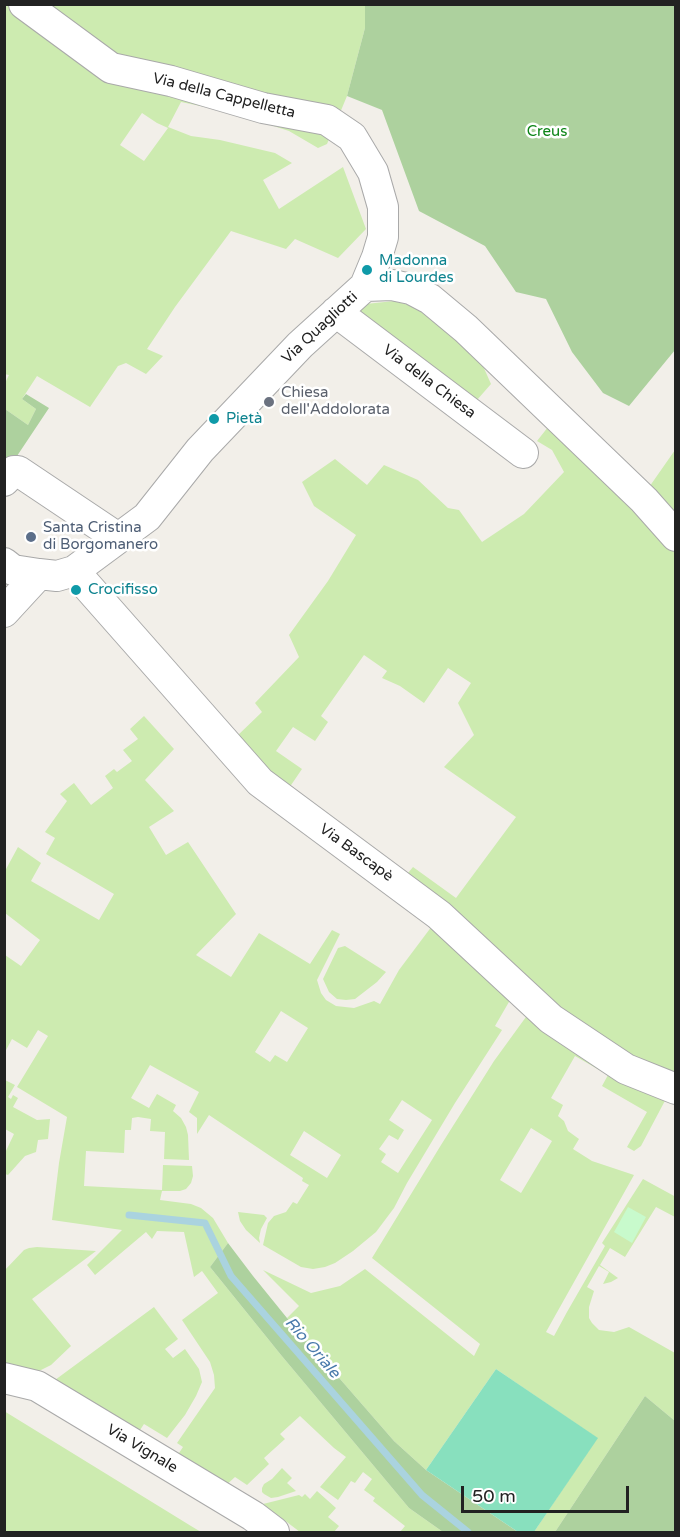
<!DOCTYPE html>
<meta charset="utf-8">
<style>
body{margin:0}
#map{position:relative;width:680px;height:1537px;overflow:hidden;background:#f2efe9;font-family:"Varela Round",sans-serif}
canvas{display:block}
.frame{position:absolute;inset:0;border:6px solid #222;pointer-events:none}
.scale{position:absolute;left:461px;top:1486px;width:168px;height:27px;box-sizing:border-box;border:3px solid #222;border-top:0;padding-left:8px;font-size:18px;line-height:21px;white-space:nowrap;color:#222;-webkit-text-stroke:4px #fff;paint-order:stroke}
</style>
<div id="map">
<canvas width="680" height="1537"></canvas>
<div class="frame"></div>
<div class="scale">50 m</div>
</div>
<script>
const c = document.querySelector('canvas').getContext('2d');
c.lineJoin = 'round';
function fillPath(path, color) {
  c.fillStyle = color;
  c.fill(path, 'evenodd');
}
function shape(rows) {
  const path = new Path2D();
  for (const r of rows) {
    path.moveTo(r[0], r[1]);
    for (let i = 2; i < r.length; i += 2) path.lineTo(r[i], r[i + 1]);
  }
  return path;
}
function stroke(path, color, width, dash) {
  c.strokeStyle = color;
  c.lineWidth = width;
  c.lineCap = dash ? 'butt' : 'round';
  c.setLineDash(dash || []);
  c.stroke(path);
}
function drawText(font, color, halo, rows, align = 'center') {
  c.font = font + ' "Varela Round",sans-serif';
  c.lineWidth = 5;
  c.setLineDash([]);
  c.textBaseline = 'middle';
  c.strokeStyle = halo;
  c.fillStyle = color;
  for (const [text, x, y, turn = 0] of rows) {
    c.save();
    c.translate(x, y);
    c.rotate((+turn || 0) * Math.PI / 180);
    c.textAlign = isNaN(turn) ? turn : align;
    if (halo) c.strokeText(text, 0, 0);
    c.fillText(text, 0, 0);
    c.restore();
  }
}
const grass = shape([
 [5,5,365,5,365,28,347,96,327,144,318,148,289,131,230,112,181,102,168,127,191,136,220,140,275,153,292,163,263,180,279,209,343,167,366,229,338,258,295,239,286,249,231,231,175,307,147,349,163,356,146,374,126,363,118,366,90,407,37,376,22,399,36,409,28,425,5,409,5,383,9,375,4,374],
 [142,113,157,123,168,128,144,161,120,145],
 [394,301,420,308,441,322,483,366,491,384,477,400,355,317,366,304],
 [552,422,602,470,675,553,675,1086,558,1014,403,879,413,867,456,898,516,817,444,767,474,735,458,703,471,683,448,668,424,703,400,686,382,678,387,671,364,655,321,716,328,722,315,741,293,727,276,751,302,769,287,791,236,737,262,712,255,703,299,657,289,635,328,581,356,535,314,506,302,482,335,459,367,485,384,465,418,480,448,508,459,510,482,542,524,514,564,472,552,450,537,441],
 [675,450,675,524,645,493],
 [144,716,174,749,145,780,174,811,149,827,166,855,188,842,236,914,196,955,231,977,259,933,310,964,332,930,340,934,317,980,321,993,326,1000,336,1006,354,1008,374,1001,380,1004,399,970,432,926,513,995,495,1026,502,1030,455,1103,407,1183,394,1208,376,1232,353,1251,335,1263,325,1267,313,1269,301,1267,263,1245,268,1223,274,1216,286,1212,293,1202,297,1204,309,1185,302,1181,303,1178,209,1115,197,1134,197,1118,189,1112,199,1092,150,1065,131,1098,149,1108,157,1094,176,1105,173,1111,181,1118,186,1127,188,1135,189,1160,164,1159,165,1132,150,1131,151,1119,138,1117,132,1118,131,1130,125,1130,124,1153,86,1151,84,1186,162,1190,163,1165,192,1166,193,1176,191,1183,186,1189,180,1191,162,1191,160,1200,191,1204,201,1208,213,1218,228,1243,210,1267,281,1355,409,1508,443,1532,400,1532,405,1526,373,1501,375,1498,364,1490,372,1479,363,1472,355,1483,351,1481,338,1500,320,1487,346,1457,334,1448,300,1416,280,1434,285,1439,264,1458,269,1464,247,1485,235,1477,223,1488,175,1459,183,1447,177,1443,215,1388,214,1375,210,1362,182,1320,218,1293,202,1271,194,1277,184,1232,157,1231,152,1239,146,1232,95,1275,87,1265,122,1230,52,1220,59,1163,67,1117,17,1087,48,1036,38,1030,27,1048,12,1039,5,1052,5,955,21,966,40,940,5,913,5,871,18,847,41,863,31,881,99,920,114,894,46,854,55,838,45,832,67,801,60,794,74,783,91,805,113,788,105,776,114,769,117,772,132,761,123,750,138,739,130,729],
 [281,1011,308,1028,287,1062,275,1055,270,1062,255,1052],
 [402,1100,432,1120,398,1173,381,1162,386,1154,379,1149,389,1135,398,1140,404,1130,389,1120],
 [304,1131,341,1155,327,1178,290,1155],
 [345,946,386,972,377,982,355,999,346,1000,337,999,329,992,323,979,338,948],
 [531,1010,668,1095,641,1146,634,1151,627,1147,647,1112,602,1086,608,1075,575,1056,551,1098,563,1105,558,1116,564,1121,568,1131,579,1139,573,1149,592,1161,634,1175,546,1332,554,1336,567,1312,605,1246,602,1243,643,1179,676,1197,675,1217,656,1207,625,1257,610,1248,600,1265,618,1278,611,1282,603,1284,609,1272,599,1266,587,1287,594,1291,589,1307,589,1318,592,1323,599,1330,614,1332,629,1327,675,1353,675,1421,645,1396,555,1532,534,1532,597,1438,496,1369,426,1470,394,1441,287,1318,299,1306,263,1270,311,1293,340,1286,365,1269,474,1356,480,1344,372,1258,441,1145,494,1061],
 [531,1128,552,1141,521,1193,500,1180],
 [5,1080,15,1085,8,1097,11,1099,13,1095,18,1098,13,1107,37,1120,50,1119,48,1139,38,1140,36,1152,25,1156,8,1175,5,1174,5,1153,14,1134,5,1129],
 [238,1212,264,1215,267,1218,261,1229,259,1238,260,1243,246,1230,240,1221],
 [37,1247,96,1251,32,1299,71,1346,51,1365,29,1376,5,1369,4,1271,24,1250,29,1248],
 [154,1307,178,1339,165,1349,173,1358,185,1349,199,1369,202,1382,196,1396,185,1415,167,1438,144,1424,136,1436,55,1380],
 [4,1411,191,1526,201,1532,5,1532],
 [282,1468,292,1478,287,1483,296,1491,278,1497,271,1498,264,1494,262,1492,262,1488,264,1484,272,1479],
 [317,1491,336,1508,328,1517,339,1526,334,1532,300,1532,263,1504,299,1495,302,1497,305,1494,310,1499]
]);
const forest = shape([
 [365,5,675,5,675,350,629,406,603,393,572,352,546,299,516,292,485,246,419,211,382,110,347,96,365,28],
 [26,394,49,408,5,474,5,409,28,425,36,409,22,399],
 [228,1243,253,1276,287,1318,394,1441,426,1470,518,1532,443,1532,409,1508,281,1355,210,1267],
 [645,1396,675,1421,675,1532,555,1532]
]);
const park = shape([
 [628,1207,646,1217,632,1243,614,1232]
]);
const pitch = shape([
 [496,1369,598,1438,534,1532,518,1532,426,1470]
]);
const stream = shape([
 [129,1215,205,1223,231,1276,422,1495,468,1532]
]);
const minor = shape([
 [24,4,111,68,171,81,263,108,327,120,352,137,373,172,383,207,383,237,377,257,365,286],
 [336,312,523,453],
 [4,481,14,471,18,471,118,538],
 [4,563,13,570,39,574],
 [74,571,260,782,439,915,551,1019,626,1069,676,1089],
 [4,612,39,574,57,576,74,571,147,517,200,450,300,345,365,286,392,285,411,289,430,299,466,329,644,500,676,536],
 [4,1378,37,1386,253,1516,274,1532]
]);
const markers = [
 [367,270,6,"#0f9aa8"],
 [269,402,6,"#6b7280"],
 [214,419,6,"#0f9aa8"],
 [31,537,6,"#5c6f8a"],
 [76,590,6,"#0f9aa8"]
];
const streetNames = [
 ["Via della Cappelletta",224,96,14],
 ["Via Quagliotti",320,328,-43],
 ["Via della Chiesa",429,382,37],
 ["Via Bascapè",356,853,36],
 ["Via Vignale",142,1449,31]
];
const parkNames = [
 ["Creus",547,132]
];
const cultureNames = [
 ["Madonna",379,261],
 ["di Lourdes",379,278],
 ["Pietà",226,419],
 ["Crocifisso",88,590]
];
const worshipNames = [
 ["Chiesa",281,393],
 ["dell'Addolorata",281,410]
];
const serviceNames = [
 ["Santa Cristina",43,528],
 ["di Borgomanero",43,545]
];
const waterNames = [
 ["Rio Oriale",312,1348,49]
];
fillPath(grass, '#cdebb0');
fillPath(forest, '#add19e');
fillPath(park, '#c8facc');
fillPath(pitch, '#88e0be');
stroke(stream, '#aad3df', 7);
stroke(minor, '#a9a9a9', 32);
stroke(minor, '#fff', 30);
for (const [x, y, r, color] of markers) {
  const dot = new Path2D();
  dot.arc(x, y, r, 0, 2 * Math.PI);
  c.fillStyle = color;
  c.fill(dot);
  stroke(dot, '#fff', 2);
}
drawText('15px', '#222', '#fff', streetNames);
drawText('15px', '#0c8416', '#fff', parkNames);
drawText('15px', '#0d838f', '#fff', cultureNames, 'left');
drawText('15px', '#5b616d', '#fff', worshipNames, 'left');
drawText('15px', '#4e5e75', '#fff', serviceNames, 'left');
drawText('italic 16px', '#4a7aab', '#fff', waterNames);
</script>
